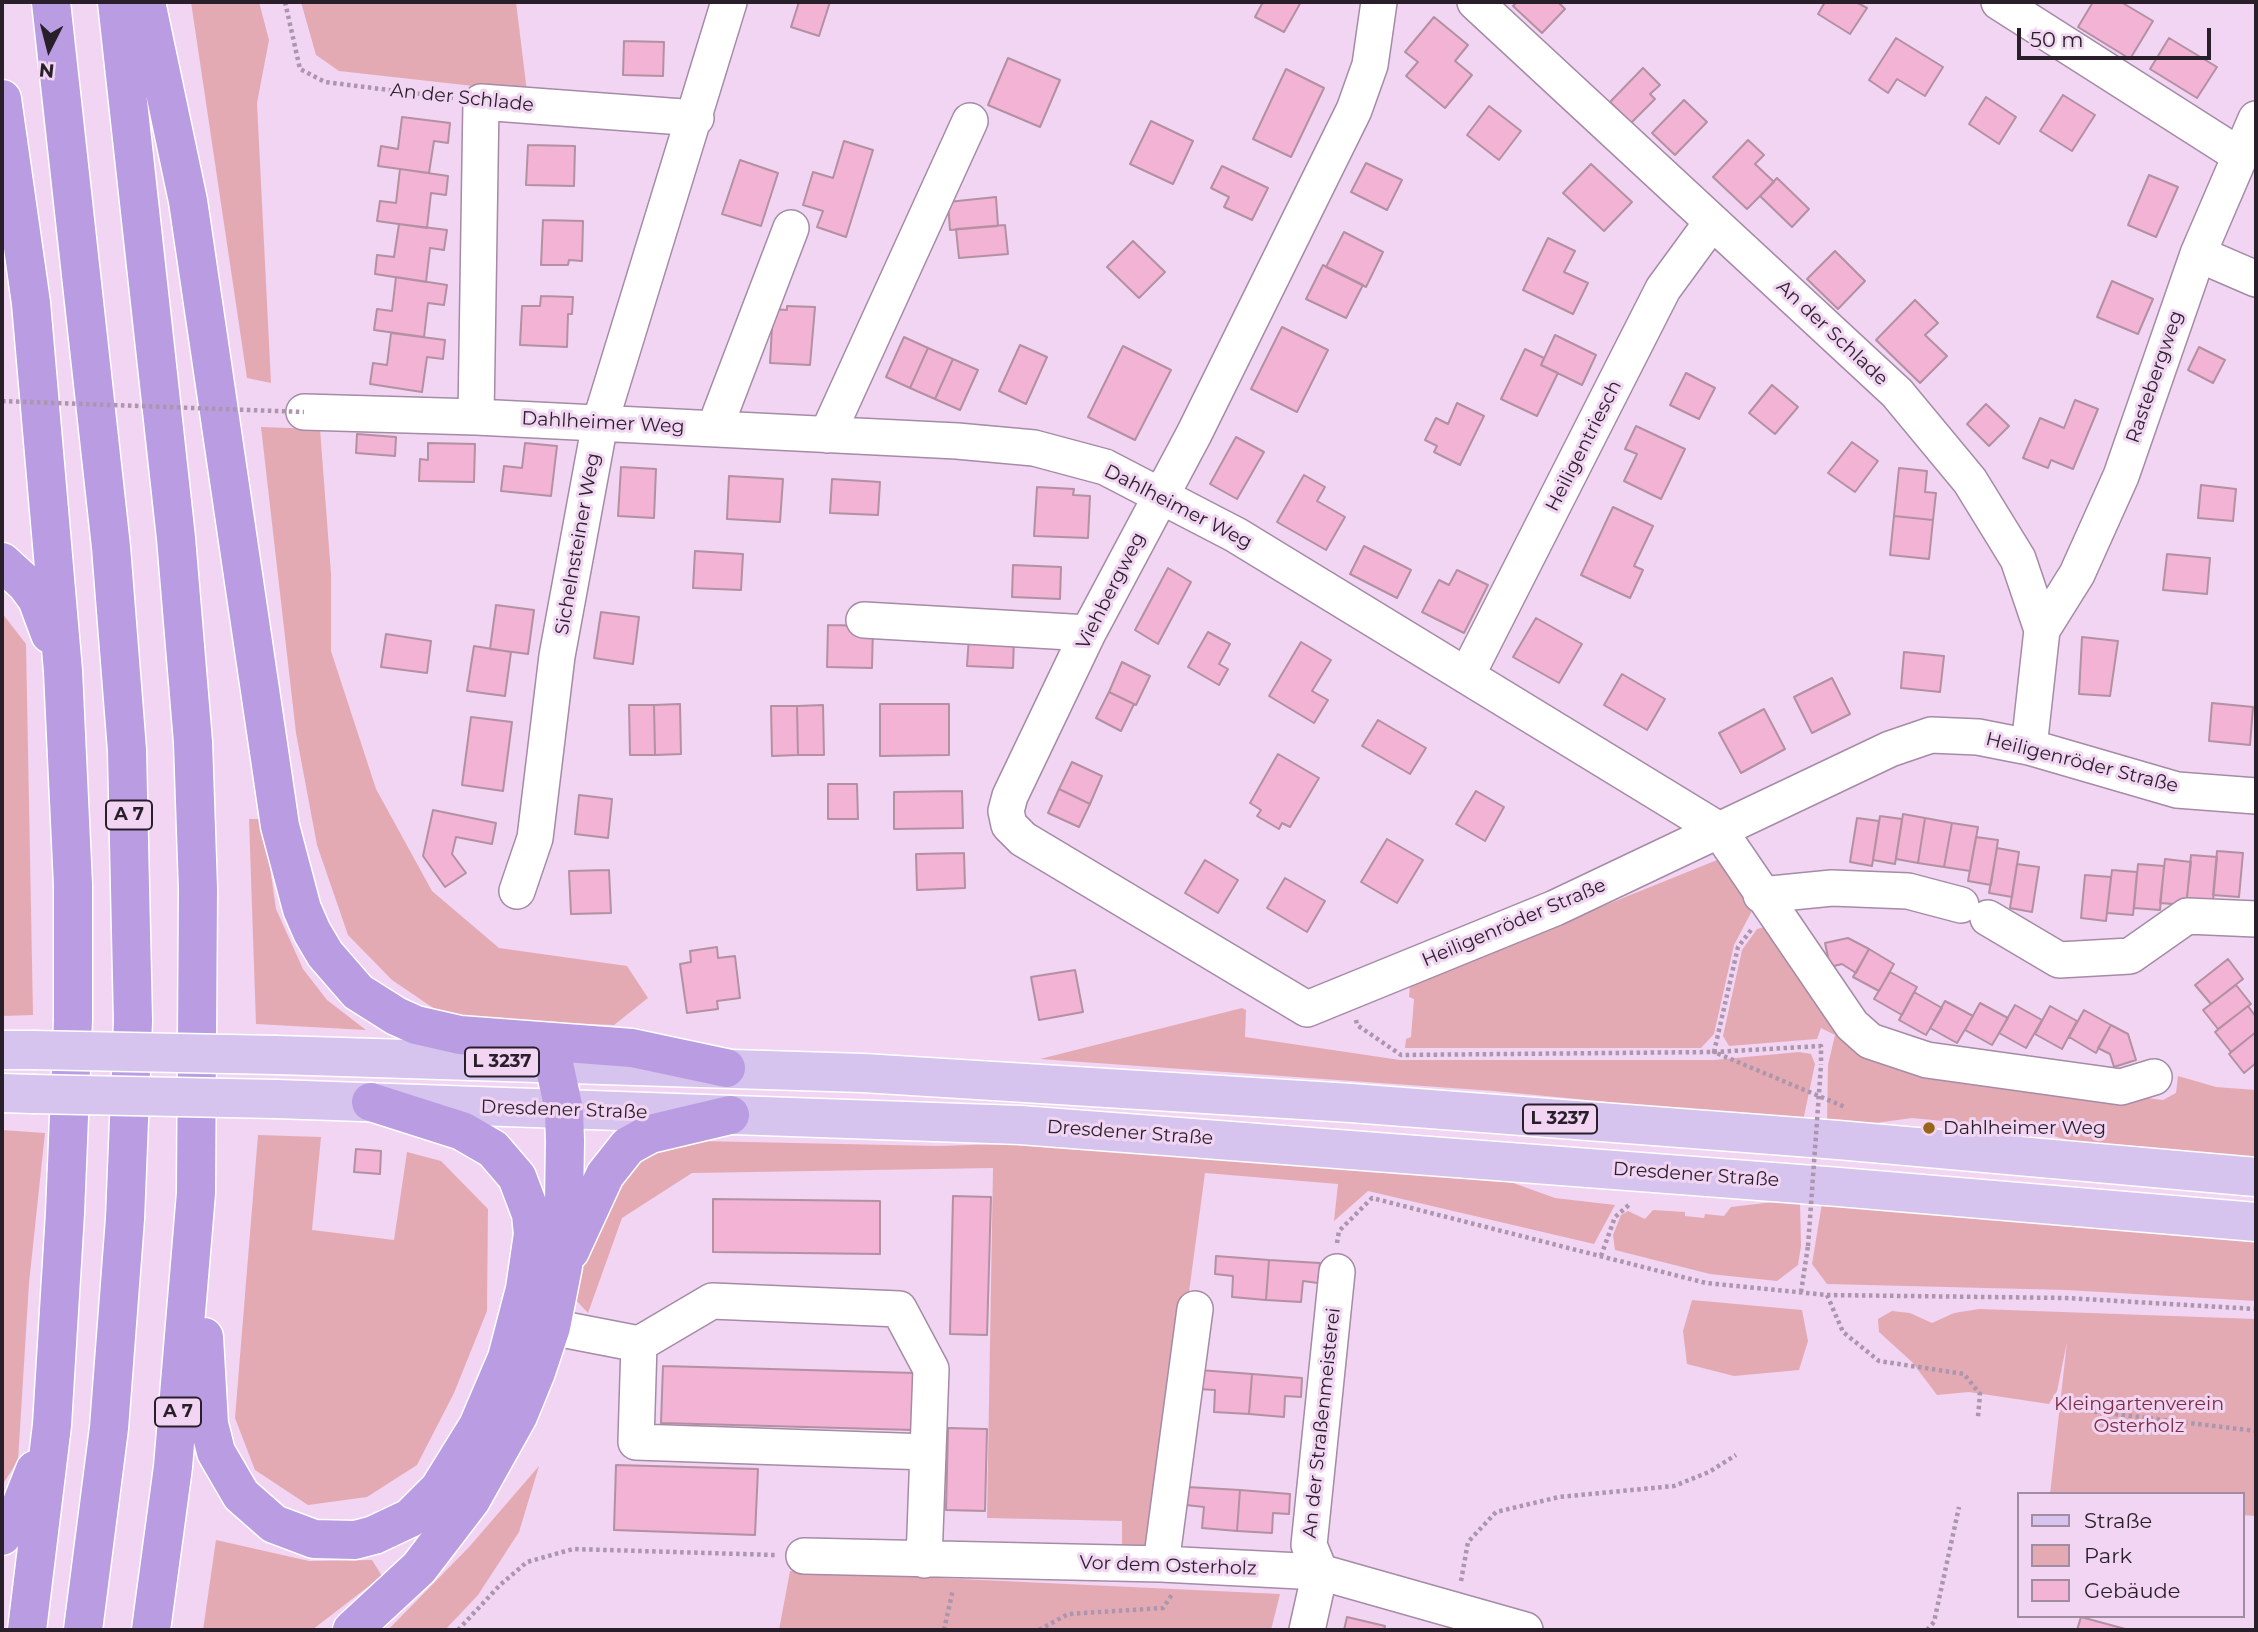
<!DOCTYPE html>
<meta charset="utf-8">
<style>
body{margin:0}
#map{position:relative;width:2258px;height:1632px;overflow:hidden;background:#f1d5f2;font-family:Montserrat,sans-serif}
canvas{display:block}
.frame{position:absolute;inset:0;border:4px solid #291f2a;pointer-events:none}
.legend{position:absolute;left:2017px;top:1492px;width:228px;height:126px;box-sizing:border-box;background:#f1d5f2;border:2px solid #a18ca2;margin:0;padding:9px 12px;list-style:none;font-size:21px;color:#291f2a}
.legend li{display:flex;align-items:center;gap:14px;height:35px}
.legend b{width:35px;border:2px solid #a18ca2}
.north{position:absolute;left:14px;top:14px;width:70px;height:70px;-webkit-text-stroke:5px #f1d5f2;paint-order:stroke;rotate:186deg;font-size:19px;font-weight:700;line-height:28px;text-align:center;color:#291f2a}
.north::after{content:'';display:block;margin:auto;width:24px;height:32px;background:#291f2a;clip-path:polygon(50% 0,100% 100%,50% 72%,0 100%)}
.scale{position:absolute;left:2017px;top:28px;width:194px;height:32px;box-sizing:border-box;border:4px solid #291f2a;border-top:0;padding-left:9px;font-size:21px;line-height:24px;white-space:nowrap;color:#291f2a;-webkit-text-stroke:5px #f1d5f2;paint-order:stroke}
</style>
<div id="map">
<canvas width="2258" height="1632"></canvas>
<div class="frame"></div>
<ul class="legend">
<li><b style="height:9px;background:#d6c4ee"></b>Straße</li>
<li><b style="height:19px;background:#e4aab3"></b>Park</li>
<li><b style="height:19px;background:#f2b3d4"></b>Gebäude</li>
</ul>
<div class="north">N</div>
<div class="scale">50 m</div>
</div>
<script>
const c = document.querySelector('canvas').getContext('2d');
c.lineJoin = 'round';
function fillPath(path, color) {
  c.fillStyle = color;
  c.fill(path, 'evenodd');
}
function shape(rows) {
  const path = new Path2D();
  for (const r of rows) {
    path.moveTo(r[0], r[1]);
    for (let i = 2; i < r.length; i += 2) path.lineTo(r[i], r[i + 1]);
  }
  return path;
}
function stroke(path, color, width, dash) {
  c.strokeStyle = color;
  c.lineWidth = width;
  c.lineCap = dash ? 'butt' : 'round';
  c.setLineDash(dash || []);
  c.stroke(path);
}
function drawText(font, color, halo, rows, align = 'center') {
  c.font = font + ' Montserrat,sans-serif';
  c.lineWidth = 6;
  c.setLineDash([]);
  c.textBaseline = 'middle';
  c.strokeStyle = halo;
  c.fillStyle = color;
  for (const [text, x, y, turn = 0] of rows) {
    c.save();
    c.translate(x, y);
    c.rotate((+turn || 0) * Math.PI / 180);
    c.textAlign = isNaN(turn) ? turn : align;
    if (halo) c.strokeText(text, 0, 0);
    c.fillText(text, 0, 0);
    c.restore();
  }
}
const green = shape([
 [191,2,259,2,269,40,257,103,271,383,247,378],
 [301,2,516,2,527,92,339,71,316,55],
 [261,427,320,429,331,574,331,651,376,789,432,891,499,948,627,966,648,998,614,1025,448,1018,392,980,348,935,317,845,296,733],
 [2,613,26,644,33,1015,2,1016],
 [249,819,263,819,276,909,303,969,327,1000,366,1030,256,1024],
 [1722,858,1754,907,1734,945,1714,1034,1701,1048,1405,1048,1406,1039,1411,1037,1414,999,1409,997,1410,984],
 [1765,927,1926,1070,2163,1100,2176,1093,2178,1076,2216,1087,2256,1090,2256,1158,2074,1142,2034,1130,1912,1118,1861,1125,1827,1123,1828,1065,1835,1035,1821,1028,1817,1039,1729,1046,1723,1036,1742,950,1757,929],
 [1242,1008,1246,1010,1245,1037,1400,1060,1714,1060,1799,1052,1811,1054,1815,1064,1803,1121,1494,1091,1040,1059],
 [2,1130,45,1133,29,1283,18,1461,2,1485],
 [258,1135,321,1137,312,1230,394,1240,407,1152,441,1161,488,1209,487,1311,454,1393,417,1465,367,1497,308,1505,255,1470,235,1418],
 [698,1141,939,1146,1031,1143,1502,1179,1555,1198,1615,1205,1594,1244,1368,1191,1334,1221,1338,1184,1205,1173,1154,1552,1122,1547,1122,1521,987,1518,993,1168,692,1173,622,1218,588,1313,572,1296,617,1176,635,1152],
 [1782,1201,1800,1202,1801,1246,1798,1265,1777,1281,1710,1274,1615,1250,1613,1235,1621,1215,1628,1211,1645,1219,1653,1210,1685,1212,1685,1216,1704,1218,1705,1214,1724,1216,1731,1207],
 [1822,1203,2256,1241,2256,1301,2066,1290,1827,1284,1812,1264],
 [1692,1300,1802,1310,1808,1341,1799,1370,1734,1376,1687,1364,1683,1331],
 [1979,1309,2256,1319,2256,1516,2242,1515,2242,1494,2050,1494,2067,1342,2057,1391,2049,1404,1969,1392,1937,1395,1912,1362,1879,1332,1878,1319,1892,1311,1910,1313,1932,1323,1954,1313],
 [539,1466,519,1532,478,1595,445,1630,388,1630,470,1546],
 [216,1540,309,1561,372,1560,382,1576,312,1630,203,1630],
 [790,1571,1280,1594,1271,1630,779,1630]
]);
const building = shape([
 [799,2,830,2,819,36,791,27,799,2],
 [1263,2,1301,2,1284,32,1255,17,1263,2],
 [1517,2,1558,2,1565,9,1542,33,1513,6,1517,2],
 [1825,2,1856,2,1867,8,1850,34,1818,14,1825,2],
 [2093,2,2121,2,2153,21,2130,59,2078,27,2093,2],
 [1434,17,1468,45,1455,61,1472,75,1445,108,1406,76,1418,62,1405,52,1434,17],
 [1896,38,1943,67,1925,96,1897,79,1888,93,1869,80,1896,38],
 [2169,38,2217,67,2197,98,2150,69,2169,38],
 [624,41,664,42,663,76,623,75,624,41],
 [1008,58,1060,80,1040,127,988,105,1008,58],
 [1643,68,1660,85,1650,94,1655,99,1631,123,1610,102,1643,68],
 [1286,69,1324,88,1291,157,1253,139,1286,69],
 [2063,95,2095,115,2072,151,2040,131,2063,95],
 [1986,97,2016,117,1999,144,1969,124,1986,97],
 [1684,100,1707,122,1675,155,1652,133,1684,100],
 [1489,106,1521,131,1499,160,1467,135,1489,106],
 [402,117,450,123,448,143,434,141,429,173,378,166,381,146,398,149,402,117],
 [1151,121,1193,141,1173,184,1130,164,1151,121],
 [1748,140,1764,155,1755,164,1774,182,1747,209,1713,177,1748,140],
 [844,141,873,150,846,237,817,227,823,211,803,205,813,172,833,178,844,141],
 [528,145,575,146,574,186,526,185,528,145],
 [740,160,778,173,761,226,722,214,740,160],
 [1366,163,1402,180,1387,210,1351,192,1366,163],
 [1591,164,1632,202,1604,231,1563,193,1591,164],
 [1222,166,1268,188,1252,220,1224,207,1229,197,1211,188,1222,166],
 [400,169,448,176,446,195,431,193,427,228,377,221,380,201,396,203,400,169],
 [2149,175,2178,187,2156,237,2128,225,2149,175],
 [1777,178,1809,209,1792,227,1760,196,1777,178],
 [996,197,998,226,950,230,948,202,996,197],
 [543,220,583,221,582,261,569,260,568,265,541,265,543,220],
 [399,224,447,230,444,250,430,248,426,282,375,274,377,255,394,257,399,224],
 [1005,225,1008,254,959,258,956,229,1005,225],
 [1344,232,1383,252,1366,287,1326,267,1344,232],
 [1548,238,1575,251,1564,272,1588,283,1573,314,1523,290,1548,238],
 [1133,241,1165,272,1139,298,1107,267,1133,241],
 [1835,251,1865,281,1838,309,1807,279,1835,251],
 [1323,265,1363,285,1346,318,1306,299,1323,265],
 [396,277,447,285,444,305,428,303,424,337,374,330,377,309,392,311,396,277],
 [2112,281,2153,299,2138,334,2097,317,2112,281],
 [541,296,573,297,572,314,568,314,567,347,520,345,522,306,540,306,541,296],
 [1915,300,1938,323,1925,335,1947,356,1920,383,1876,340,1915,300],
 [787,306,815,307,810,365,770,363,773,309,787,310,787,306],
 [1282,327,1328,350,1297,412,1251,389,1282,327],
 [391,333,445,340,443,359,427,357,422,392,370,384,373,363,387,365,391,333],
 [1555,335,1596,355,1582,385,1541,365,1555,335],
 [904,337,928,348,910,388,886,377,904,337],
 [1020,345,1047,357,1026,404,999,391,1020,345],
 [1123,346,1171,370,1135,440,1088,417,1123,346],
 [2199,347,2225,360,2213,383,2188,370,2199,347],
 [928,348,953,359,935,399,910,388,928,348],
 [1525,349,1544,358,1541,365,1558,373,1537,416,1501,399,1525,349],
 [953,359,978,370,960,410,935,399,953,359],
 [1686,373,1715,388,1699,419,1670,405,1686,373],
 [1772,385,1798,407,1775,434,1749,413,1772,385],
 [2075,400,2098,409,2073,469,2051,460,2048,468,2023,458,2040,418,2064,428,2075,400],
 [1457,403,1484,416,1460,465,1434,452,1437,446,1425,440,1436,418,1448,424,1457,403],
 [1986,404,2009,426,1989,446,1967,424,1986,404],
 [1636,426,1685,449,1661,499,1624,481,1637,454,1625,449,1636,426],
 [357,434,396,437,395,456,356,453,357,434],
 [1236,437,1264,452,1237,499,1210,484,1236,437],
 [1852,442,1878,461,1855,492,1828,473,1852,442],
 [428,443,475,444,474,482,419,481,420,459,428,460,428,443],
 [525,443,557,446,551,496,501,491,504,466,522,468,525,443],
 [621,467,656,469,654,518,618,516,621,467],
 [1899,468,1927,471,1925,492,1936,493,1933,520,1894,516,1899,468],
 [1304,475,1325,487,1317,501,1345,517,1326,550,1277,522,1304,475],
 [729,476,783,479,780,522,727,519,729,476],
 [832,479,880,482,878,515,830,513,832,479],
 [2201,485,2236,489,2233,521,2198,518,2201,485],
 [1037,487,1074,489,1073,495,1090,496,1088,538,1034,536,1037,487],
 [1613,507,1653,526,1634,566,1643,570,1630,598,1581,575,1613,507],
 [1894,516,1933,520,1929,559,1890,555,1894,516],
 [1364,546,1411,570,1397,598,1350,574,1364,546],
 [695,551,743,554,741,590,693,588,695,551],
 [2167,554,2210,558,2207,594,2163,590,2167,554],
 [1013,565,1061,567,1060,599,1012,597,1013,565],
 [1168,568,1191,582,1158,644,1135,630,1168,568],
 [1457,570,1488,585,1464,633,1422,612,1439,580,1449,585,1457,570],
 [496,605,534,610,528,654,490,649,496,605],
 [601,612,639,617,633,664,594,658,601,612],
 [1536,618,1582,644,1559,683,1513,657,1536,618],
 [828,625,873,626,872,668,827,667,828,625],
 [1208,632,1230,644,1219,664,1228,669,1219,685,1188,667,1208,632],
 [386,634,431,641,427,673,381,667,386,634],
 [969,636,1014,639,1013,668,967,666,969,636],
 [2082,637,2118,641,2110,696,2079,694,2082,637],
 [1301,642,1331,660,1312,691,1328,700,1314,723,1269,696,1301,642],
 [474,646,511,652,505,696,467,691,474,646],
 [1904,652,1944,656,1940,692,1901,688,1904,652],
 [1122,662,1150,676,1136,705,1109,692,1122,662],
 [1622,674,1665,699,1647,730,1604,705,1622,674],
 [1832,678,1850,714,1812,733,1794,697,1832,678],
 [1109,692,1134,704,1121,731,1096,718,1109,692],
 [2212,703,2253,707,2250,745,2209,741,2212,703],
 [680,704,681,754,655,755,654,705,680,704],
 [880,704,949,704,949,755,880,756,880,704],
 [629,705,654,705,655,755,630,755,629,705],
 [823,705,824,755,798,755,797,706,823,705],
 [771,706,797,706,798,755,772,756,771,706],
 [1764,709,1785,749,1741,773,1719,733,1764,709],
 [471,717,512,722,503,791,462,785,471,717],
 [1378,720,1426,748,1410,774,1362,746,1378,720],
 [1278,754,1319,778,1290,827,1282,823,1279,829,1257,816,1261,810,1250,803,1278,754],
 [1072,762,1102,776,1090,804,1059,789,1072,762],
 [828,784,857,784,858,819,828,819,828,784],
 [1059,789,1090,804,1079,827,1048,813,1059,789],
 [962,791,963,828,894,829,894,792,962,791],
 [1476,791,1504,807,1485,841,1456,824,1476,791],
 [579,795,612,799,608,838,575,834,579,795],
 [433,810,496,823,492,844,456,837,452,854,466,873,445,887,423,856,433,810],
 [1903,814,1925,818,1918,863,1896,859,1903,814],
 [1880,816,1902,819,1895,864,1873,860,1880,816],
 [1857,818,1879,821,1872,866,1850,862,1857,818],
 [1925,818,1952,823,1944,867,1918,863,1925,818],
 [1952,823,1978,827,1970,871,1944,867,1952,823],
 [1976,837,1998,840,1991,885,1968,881,1976,837],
 [1387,839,1423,860,1397,903,1361,882,1387,839],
 [1997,848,2019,852,2012,897,1989,893,1997,848],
 [2217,851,2243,853,2239,897,2213,895,2217,851],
 [964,853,965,888,917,890,916,854,964,853],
 [2191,855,2217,857,2213,901,2187,898,2191,855],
 [2165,859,2191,862,2186,905,2160,903,2165,859],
 [1205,860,1238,880,1218,913,1185,893,1205,860],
 [2017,864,2039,867,2032,912,2010,908,2017,864],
 [2138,864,2164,866,2160,910,2134,908,2138,864],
 [609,870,611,913,571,914,569,871,609,870],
 [2112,870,2137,872,2133,915,2107,913,2112,870],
 [2085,875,2111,877,2106,921,2081,918,2085,875],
 [1285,878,1325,901,1307,932,1267,908,1285,878],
 [1848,938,1869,949,1856,973,1842,964,1830,967,1825,943,1848,938],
 [717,947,718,958,735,956,740,998,717,1001,718,1009,687,1013,680,964,691,962,690,951,717,947],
 [1869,949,1894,964,1879,991,1853,977,1869,949],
 [2228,959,2243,979,2211,1004,2195,985,2228,959],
 [1075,970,1083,1012,1039,1020,1031,977,1075,970],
 [1890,972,1917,987,1902,1015,1874,999,1890,972],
 [2236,985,2251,1004,2218,1029,2203,1010,2236,985],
 [1914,992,1942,1008,1926,1035,1899,1020,1914,992],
 [1945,1001,1973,1016,1957,1043,1930,1028,1945,1001],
 [1980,1003,2008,1018,1992,1045,1965,1030,1980,1003],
 [2015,1005,2042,1020,2026,1048,1999,1033,2015,1005],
 [2050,1006,2077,1021,2062,1049,2035,1034,2050,1006],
 [2248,1006,2256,1017,2256,1032,2231,1052,2215,1032,2248,1006],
 [2084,1010,2111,1025,2096,1053,2069,1037,2084,1010],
 [2111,1025,2128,1034,2136,1060,2114,1067,2110,1054,2098,1048,2111,1025],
 [2256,1032,2256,1063,2244,1073,2229,1054,2256,1032],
 [356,1149,381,1151,380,1174,354,1172,356,1149],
 [953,1196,991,1197,987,1335,950,1334,953,1196],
 [713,1199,880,1201,880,1254,713,1252,713,1199],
 [1216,1256,1269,1260,1266,1300,1232,1297,1233,1276,1215,1274,1216,1256],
 [1269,1260,1320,1263,1318,1283,1303,1281,1301,1302,1266,1300,1269,1260],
 [663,1366,915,1373,913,1430,661,1423,663,1366],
 [1199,1370,1252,1374,1249,1414,1214,1412,1215,1390,1198,1389,1199,1370],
 [1252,1374,1302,1378,1301,1397,1285,1396,1284,1417,1249,1414,1252,1374],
 [948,1428,987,1429,985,1511,946,1510,948,1428],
 [616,1465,758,1469,755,1535,614,1530,616,1465],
 [1187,1487,1240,1490,1237,1531,1202,1528,1204,1507,1186,1505,1187,1487],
 [1240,1490,1290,1494,1289,1514,1273,1513,1272,1533,1237,1531,1240,1490],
 [1347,1617,1385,1626,1384,1630,1344,1630,1347,1617],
 [2081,1617,2129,1630,2077,1630,2081,1617]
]);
const path = shape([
 [285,2,300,69,325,82,453,98],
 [1751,930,1738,947,1714,1052,1845,1107],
 [1356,1020,1357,1025,1401,1055,1714,1052,1821,1046,1821,1065],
 [1337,1243,1339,1231,1372,1198,1706,1283,1827,1295,2066,1298,2256,1309],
 [1601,1256,1615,1217,1630,1204],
 [1801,1292,1808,1246],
 [1827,1295,1843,1332,1879,1361,1964,1374,1980,1394,1978,1417],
 [2073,1409,2256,1431],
 [1461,1581,1468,1542,1496,1512,1559,1497,1674,1486,1709,1472,1736,1455],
 [458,1630,500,1585,527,1562,573,1549,775,1555],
 [944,1630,953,1589],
 [1039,1630,1068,1614,1163,1608,1173,1593],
 [1927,1630,1934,1622,1959,1507]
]);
const minor = shape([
 [1379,2,1370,65,1354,110,1194,434,1088,633,1010,796,1006,811,1009,825,1023,839,1307,1009,1555,908,1890,749,1931,735,1978,737,2029,747,2177,790,2256,796],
 [1475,2,1897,393,1970,481,2018,559,2042,630,2029,747],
 [1999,2,2239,155],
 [2198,254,2256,279],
 [304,412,476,417,957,441,1034,448,1105,467,1236,535,1719,830,1852,1025,1870,1041,1927,1060,2121,1087,2154,1077],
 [476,417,481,102,696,118],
 [717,429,720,414,791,228],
 [827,435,970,121],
 [864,620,1088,633],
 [2042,630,2077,574,2121,476,2198,254,2256,119],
 [1467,675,1663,289,1712,222],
 [517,891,535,838,557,656,600,423,729,2],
 [1761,895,1832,888,1908,891,1961,905],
 [1988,918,2059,960,2130,956,2187,916,2256,919],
 [551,1327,639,1344],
 [804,1556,1161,1564,1320,1572,1525,1630],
 [924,1560,928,1452,931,1369,899,1309,712,1301,639,1344,636,1442,928,1452],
 [1161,1564,1195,1309],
 [1320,1572,1309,1545,1337,1272],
 [1307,1630,1320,1572]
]);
const major = shape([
 [2,1050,33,1050],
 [277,1055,863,1073,1351,1103,1838,1140,2256,1177],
 [2,1093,32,1094],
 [276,1099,1020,1125,1839,1187,2256,1222]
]);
const highway = shape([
 [51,2,111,547,127,750,130,887,133,1021,125,1219,109,1428,83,1630],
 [117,2,176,538,193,742,198,889,196,1193,173,1467,151,1630],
 [146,2,188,201,280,826,302,909,312,932,325,954,358,992,396,1016,416,1025,460,1035,632,1048,726,1068],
 [2,99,31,303,63,671,73,885,73,1020,65,1213,52,1425,27,1630],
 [2,562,26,584,37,599,50,634],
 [570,1251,605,1175,628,1146,650,1134,730,1115],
 [204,1337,209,1424,216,1452,241,1495,274,1524,314,1539,355,1540,374,1535,410,1518,439,1489,478,1426,507,1358,525,1289,533,1234,531,1214,517,1177,493,1149,462,1131,371,1102],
 [2,1536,20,1508,35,1470],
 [352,1630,419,1568,471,1500,518,1416,536,1372,551,1327,563,1266,565,1141,564,1110,554,1064]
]);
const pathBridge = shape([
 [2,401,304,412],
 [1808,1246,1821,1065]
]);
const majorBridge = shape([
 [33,1050,277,1055],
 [32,1094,276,1099]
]);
const markers = [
 [1929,1128,7,"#986519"]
];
const shields = [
 [129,815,46],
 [502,1062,74],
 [1560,1119,74],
 [178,1412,46]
];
const shieldNames = [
 ["A 7",129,815],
 ["L 3237",502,1062],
 ["L 3237",1560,1119],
 ["A 7",178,1412]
];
const streetNames = [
 ["An der Schlade",462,98,6],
 ["An der Schlade",1832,333,43],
 ["Rastebergweg",2155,377,-71],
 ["Dahlheimer Weg",603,423,3],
 ["Heiligentriesch",1584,446,-63],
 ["Dahlheimer Weg",1178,507,27],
 ["Sichelnsteiner Weg",578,544,-80],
 ["Viehbergweg",1111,591,-63],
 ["Heiligenröder Straße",2082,763,14],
 ["Heiligenröder Straße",1514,923,-23],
 ["Dresdener Straße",564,1110,2],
 ["Dresdener Straße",1130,1133,4],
 ["Dresdener Straße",1696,1175,4],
 ["An der Straßenmeisterei",1322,1423,-84],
 ["Vor dem Osterholz",1168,1566,2]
];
const poiNames = [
 ["Dahlheimer Weg",1943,1128]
];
const parkNames = [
 ["Kleingartenverein",2139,1404],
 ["Osterholz",2139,1426]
];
fillPath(green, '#e4aab3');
fillPath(building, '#f2b3d4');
stroke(building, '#b390a2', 2);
stroke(minor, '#a58ba6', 38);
stroke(major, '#fff', 41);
stroke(highway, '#fff', 41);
stroke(path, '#ac96ad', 4.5, [3.5, 3.5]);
stroke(minor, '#fff', 35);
stroke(major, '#d6c4ee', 38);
stroke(highway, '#ba9ce2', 38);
stroke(majorBridge, '#fff', 41, []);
stroke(pathBridge, '#ac96ad', 4.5, [3.5, 3.5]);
stroke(majorBridge, '#d6c4ee', 38);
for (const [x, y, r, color] of markers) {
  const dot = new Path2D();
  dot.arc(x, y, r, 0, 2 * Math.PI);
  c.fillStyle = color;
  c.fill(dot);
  stroke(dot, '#f1d5f2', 2.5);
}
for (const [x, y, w] of shields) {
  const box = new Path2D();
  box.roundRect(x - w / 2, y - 14.5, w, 29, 5);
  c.fillStyle = '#f1d5f2';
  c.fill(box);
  stroke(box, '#291f2a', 2);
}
drawText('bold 18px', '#291f2a', null, shieldNames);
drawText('19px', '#291f2a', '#f1d5f2', streetNames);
drawText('19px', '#291f2a', '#f1d5f2', poiNames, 'left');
drawText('19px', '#7e2c41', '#f1d5f2', parkNames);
</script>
